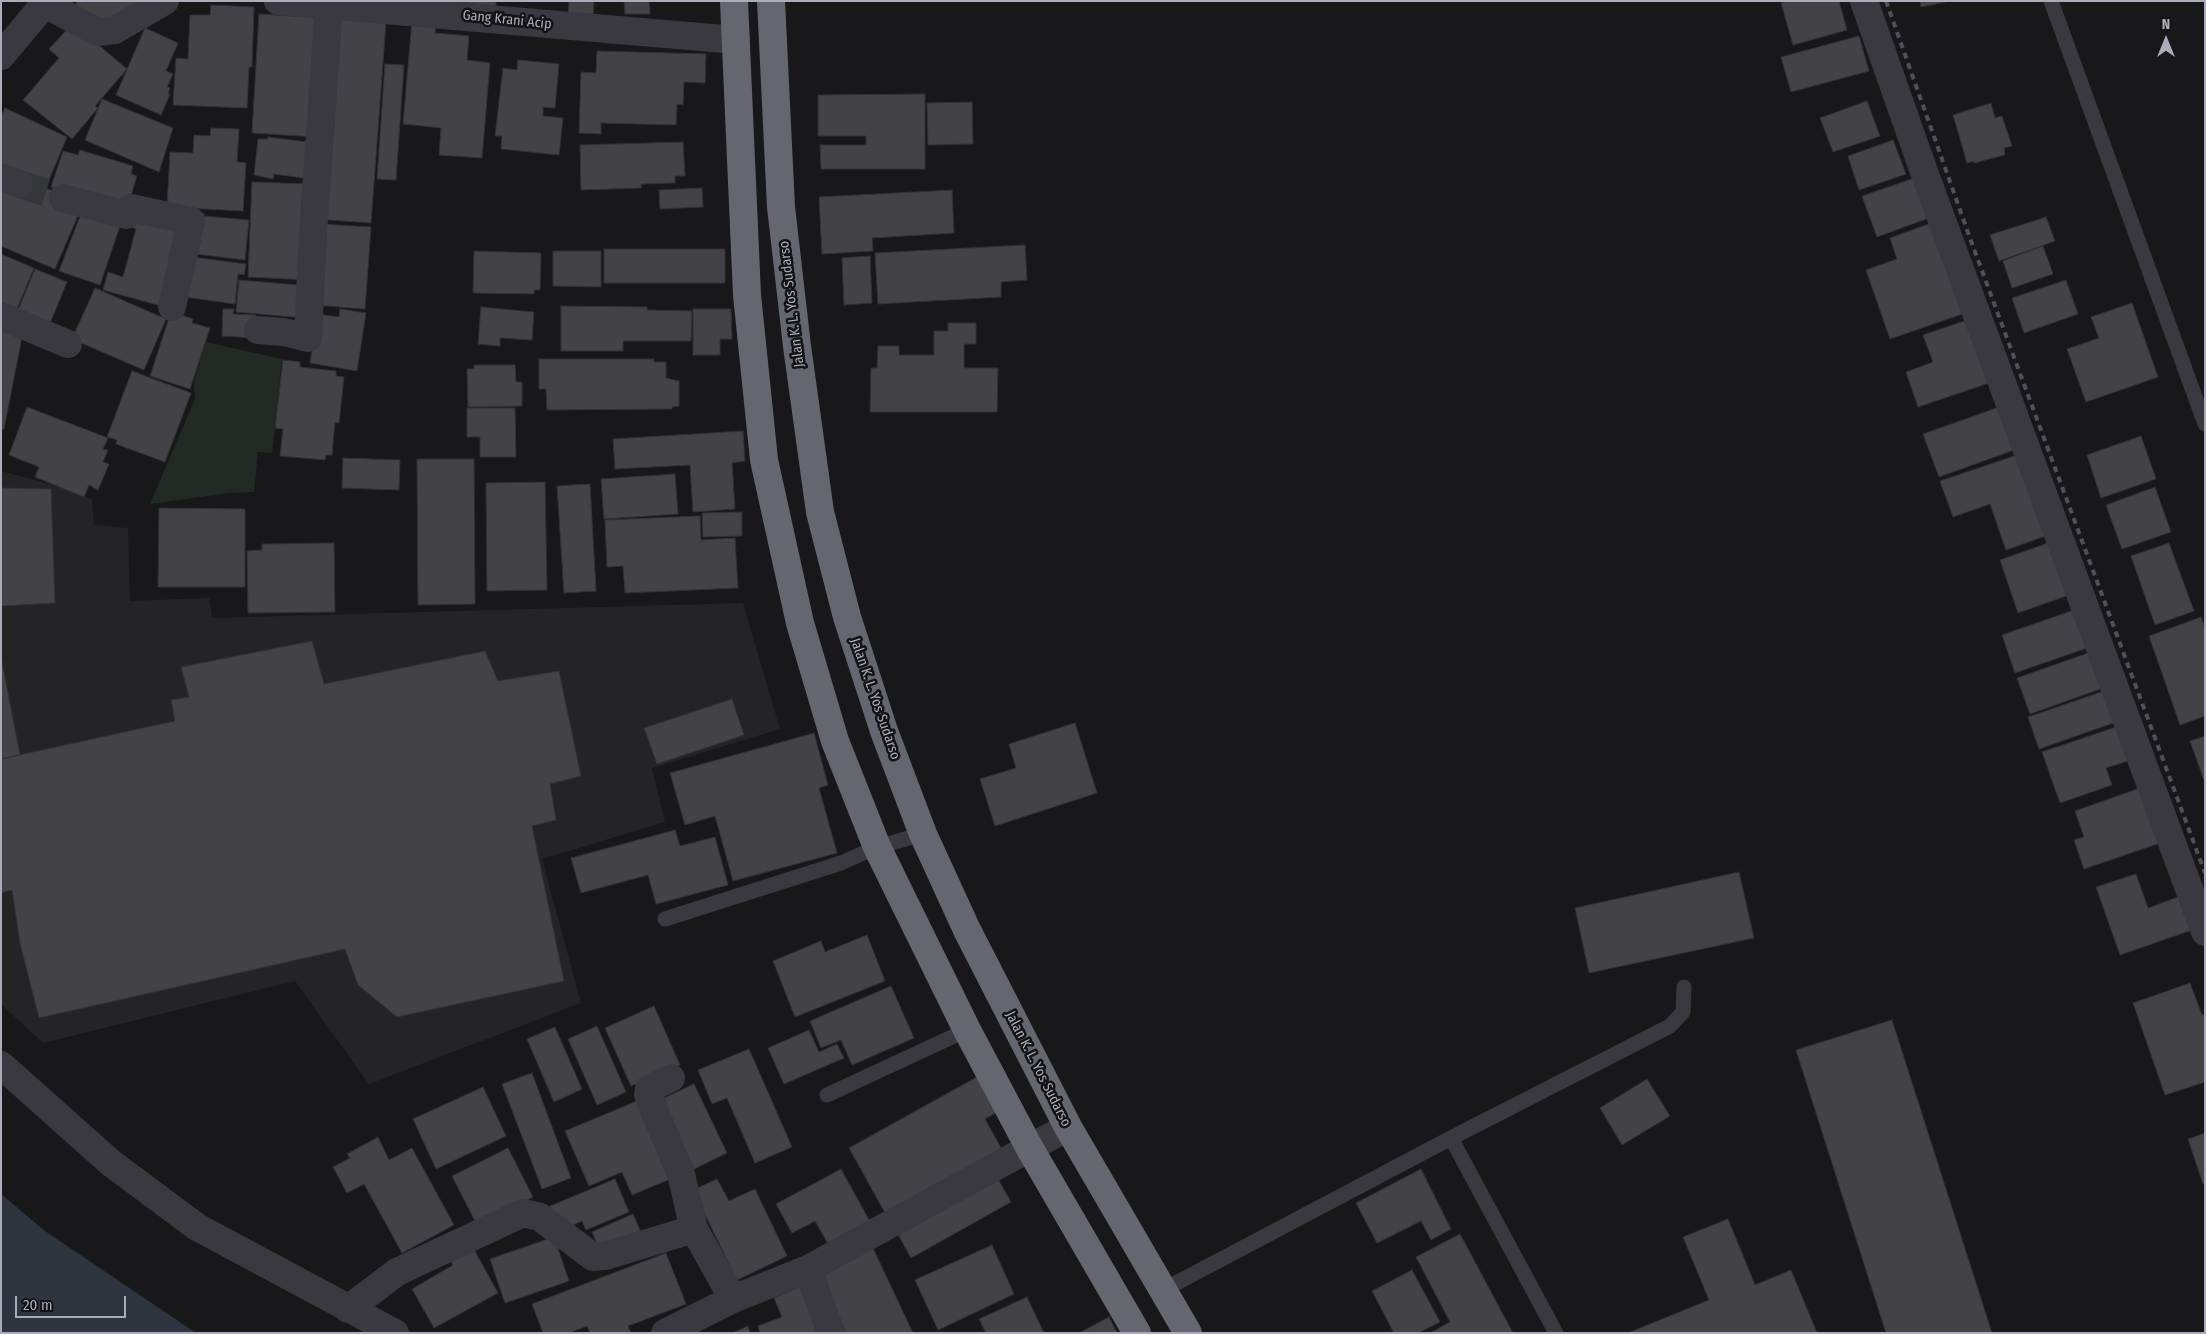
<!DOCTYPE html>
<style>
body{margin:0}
#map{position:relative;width:2206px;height:1334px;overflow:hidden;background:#18181a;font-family:"Fira Sans Condensed",sans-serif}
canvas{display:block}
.frame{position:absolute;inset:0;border:2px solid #aaadb9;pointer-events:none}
.north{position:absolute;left:2141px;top:15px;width:50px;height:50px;-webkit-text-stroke:4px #131315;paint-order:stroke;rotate:0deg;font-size:14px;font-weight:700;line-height:20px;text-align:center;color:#aaadb9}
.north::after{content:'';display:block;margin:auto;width:18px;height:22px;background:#aaadb9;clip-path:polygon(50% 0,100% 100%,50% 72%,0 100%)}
.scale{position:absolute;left:15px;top:1296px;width:111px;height:22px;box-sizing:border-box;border:2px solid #aaadb9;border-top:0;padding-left:6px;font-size:15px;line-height:18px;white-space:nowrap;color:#aaadb9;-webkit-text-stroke:4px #131315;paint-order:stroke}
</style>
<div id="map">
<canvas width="2206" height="1334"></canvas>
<div class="frame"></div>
<div class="north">N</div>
<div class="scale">20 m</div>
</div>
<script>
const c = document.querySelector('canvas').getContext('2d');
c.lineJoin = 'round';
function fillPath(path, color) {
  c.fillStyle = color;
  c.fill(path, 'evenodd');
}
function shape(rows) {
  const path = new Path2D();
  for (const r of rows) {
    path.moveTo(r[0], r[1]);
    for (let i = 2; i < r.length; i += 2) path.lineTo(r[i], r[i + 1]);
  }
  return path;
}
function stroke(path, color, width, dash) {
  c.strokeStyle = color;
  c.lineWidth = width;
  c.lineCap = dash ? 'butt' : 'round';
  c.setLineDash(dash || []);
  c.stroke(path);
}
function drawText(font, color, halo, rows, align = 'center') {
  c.font = font + ' "Fira Sans Condensed",sans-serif';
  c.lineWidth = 5;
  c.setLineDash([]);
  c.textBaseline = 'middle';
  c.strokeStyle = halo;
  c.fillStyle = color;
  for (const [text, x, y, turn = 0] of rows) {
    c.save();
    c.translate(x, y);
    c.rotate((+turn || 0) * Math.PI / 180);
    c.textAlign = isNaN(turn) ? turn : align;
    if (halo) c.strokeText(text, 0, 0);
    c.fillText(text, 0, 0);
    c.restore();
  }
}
const built = shape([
 [1,471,57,486,92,500,94,525,128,528,130,601,209,598,212,618,743,603,780,729,652,768,665,822,542,859,581,1003,369,1084,295,981,43,1043,1,1004]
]);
const green = shape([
 [206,342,282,359,272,453,258,452,254,492,229,493,150,504,195,399,194,382]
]);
const water = shape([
 [1,1194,45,1231,196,1333,1,1333]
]);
const building = shape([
 [77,1,150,1,115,25,74,9,77,1],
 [446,1,496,1,496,6,446,1],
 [569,1,594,1,593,18,568,19,569,1],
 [624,1,649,1,650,14,625,14,624,1],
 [1787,1,1839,1,1847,30,1793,45,1781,3,1787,1],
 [1920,1,1950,1,1921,7,1920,1],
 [211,5,254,7,252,67,249,67,247,108,173,105,176,58,188,59,190,15,210,15,211,5],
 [259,14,324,18,316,137,252,133,259,14],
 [331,18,386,22,371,223,316,219,331,18],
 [412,20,436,23,435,33,469,36,467,60,490,63,482,158,439,155,441,128,403,124,412,20],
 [71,25,83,32,127,69,95,106,98,108,72,139,23,100,59,58,49,49,71,25],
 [145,28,178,43,166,71,173,74,167,87,170,88,168,94,170,94,161,115,116,95,145,28],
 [1859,36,1869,71,1791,92,1781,57,1859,36],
 [597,51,706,54,705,83,684,82,683,105,677,104,676,125,601,123,601,134,579,133,581,72,596,73,597,51],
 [518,60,559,64,555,108,543,107,543,116,563,118,559,155,501,149,502,136,495,136,503,68,517,70,518,60],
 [385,64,404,65,396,180,377,179,385,64],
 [925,94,925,169,821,169,820,145,866,145,866,136,818,136,818,95,925,94],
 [102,99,173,128,159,172,85,140,102,99],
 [1867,101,1880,136,1833,152,1820,118,1867,101],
 [972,102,973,144,928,145,927,103,972,102],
 [1991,103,1995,118,2002,116,2012,146,2004,148,2005,155,1974,163,1974,161,1967,163,1953,115,1991,103],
 [5,108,67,137,46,187,1,170,1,116,5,108],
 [211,128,239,129,237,162,246,163,243,211,167,207,170,152,193,153,194,135,210,136,211,128],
 [268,137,315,143,311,179,274,174,273,179,254,175,258,139,268,139,268,137],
 [1893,140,1906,174,1859,190,1848,156,1893,140],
 [683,142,685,176,675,176,675,183,641,184,641,188,581,190,580,145,683,142],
 [80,150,133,166,131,174,137,176,127,209,51,187,63,151,78,155,80,150],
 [1915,178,1929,218,1877,237,1862,196,1915,178],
 [20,179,64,195,82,206,55,269,1,246,1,187,20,179],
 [252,182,311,184,308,280,248,277,252,182],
 [702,188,703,207,660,209,659,190,702,188],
 [952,190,954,233,872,238,873,251,822,254,819,197,952,190],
 [84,206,123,217,100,285,59,271,84,206],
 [131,210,188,225,165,307,103,290,108,272,123,277,136,229,127,226,131,210],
 [194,213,204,214,204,216,249,220,245,260,188,253,194,213],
 [2046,217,2055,241,1999,261,1990,235,2046,217],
 [1937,221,1968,312,1890,339,1866,270,1897,259,1890,238,1937,221],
 [321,224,371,227,365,309,314,305,321,224],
 [1025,245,1027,280,1001,282,1001,297,878,304,875,253,1025,245],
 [2043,246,2053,274,2012,288,2003,261,2043,246],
 [604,249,725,249,725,283,604,283,604,249],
 [474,251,541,253,540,290,534,290,534,294,473,293,474,251],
 [553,251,601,251,601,287,553,286,553,251],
 [1,254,34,268,14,316,1,311,1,254],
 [184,256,246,264,244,275,238,274,235,304,178,296,184,256],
 [870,256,872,303,844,305,842,258,870,256],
 [35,269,67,282,46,333,14,320,35,269],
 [239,280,308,286,306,318,236,312,239,280],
 [2066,280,2078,314,2024,333,2012,298,2066,280],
 [95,288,166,319,144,370,72,339,95,288],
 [2132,303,2158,377,2086,402,2067,349,2099,338,2091,317,2132,303],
 [561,306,647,307,647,310,692,311,691,341,623,341,623,351,561,351,561,306],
 [481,307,534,312,532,340,500,338,500,346,478,344,481,307],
 [223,309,234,309,233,314,256,315,254,338,222,336,223,309],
 [340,309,366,313,357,371,310,363,318,314,339,317,340,309],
 [693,309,731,309,732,339,720,339,720,355,693,355,693,309],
 [171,312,193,319,192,323,210,328,190,389,150,376,171,312],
 [1970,319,1992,382,1918,407,1906,372,1933,362,1923,335,1970,319],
 [1,320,24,327,4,429,1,429,1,320],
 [948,323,976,323,976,344,964,344,964,368,998,368,997,412,870,412,871,368,877,368,878,346,899,346,899,355,934,355,934,331,948,331,948,323],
 [539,359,654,359,654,362,666,362,666,378,679,381,679,406,672,407,672,409,547,410,546,389,539,389,539,359],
 [283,360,300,362,300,367,336,371,336,376,344,377,339,423,335,422,332,455,326,455,325,460,280,456,283,429,275,428,283,360],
 [474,365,515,365,516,382,522,382,522,406,468,407,467,369,474,369,474,365],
 [132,371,191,393,165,462,116,444,117,440,107,437,132,371],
 [2002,406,2017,449,1939,477,1923,434,2002,406],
 [27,407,108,438,103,449,108,450,103,462,109,464,98,490,89,485,84,497,35,477,39,467,9,455,27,407],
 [467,408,515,408,516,457,480,457,480,437,467,437,467,408],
 [743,431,745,461,732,463,735,509,693,512,690,465,615,469,613,439,743,431],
 [2141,436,2156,479,2101,498,2087,455,2141,436],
 [2023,453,2051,534,2006,550,1990,504,1953,517,1940,481,2023,453],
 [343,458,400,460,399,490,342,488,343,458],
 [417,459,474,459,475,604,418,605,417,459],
 [675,474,678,514,604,519,601,479,675,474],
 [545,482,547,590,487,591,486,483,545,482],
 [590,484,596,591,564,593,557,486,590,484],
 [2155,487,2171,532,2122,549,2106,505,2155,487],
 [1,488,51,489,55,603,1,606,1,488],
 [159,508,245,509,245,587,158,587,159,508],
 [742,512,742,536,703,537,702,513,742,512],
 [700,516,701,540,735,538,738,588,625,593,623,566,607,567,605,520,700,516],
 [2051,542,2069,595,2018,613,2000,560,2051,542],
 [334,543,335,612,248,613,247,551,262,550,262,544,334,543],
 [2169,543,2194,611,2155,625,2131,556,2169,543],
 [2074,610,2087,648,2015,673,2002,635,2074,610],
 [2201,617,2205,628,2205,716,2180,725,2149,636,2201,617],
 [312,641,324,684,485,651,498,681,559,671,581,776,550,784,556,820,532,826,564,981,397,1017,358,985,345,949,39,1018,20,943,12,890,1,893,1,759,175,721,171,700,189,697,181,667,312,641],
 [2091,652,2103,688,2030,714,2017,678,2091,652],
 [1,657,20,755,1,759,1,657],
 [2104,691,2116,722,2039,749,2028,717,2104,691],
 [732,699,744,735,657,764,644,728,732,699],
 [1075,723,1097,793,995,826,980,779,1016,768,1009,744,1075,723],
 [2119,726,2131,760,2106,768,2112,785,2060,803,2042,752,2119,726],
 [814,733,828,785,819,788,837,853,733,881,715,816,685,825,670,773,814,733],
 [2205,736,2205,783,2190,741,2205,736],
 [2143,787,2163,842,2084,869,2074,840,2084,837,2075,811,2143,787],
 [675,830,680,846,715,837,728,885,656,904,648,875,581,893,571,858,675,830],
 [1739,872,1754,938,1589,973,1575,908,1739,872],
 [2136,874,2148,908,2181,896,2192,930,2120,955,2096,887,2136,874],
 [867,935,885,981,795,1017,773,961,821,941,825,952,867,935],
 [2190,983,2202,1015,2205,1014,2205,1082,2165,1095,2133,1003,2190,983],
 [891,986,914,1038,852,1065,841,1040,821,1048,810,1021,891,986],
 [654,1006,680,1065,631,1086,605,1028,654,1006],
 [1892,1020,1992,1333,1886,1333,1796,1050,1892,1020],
 [597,1026,626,1092,597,1105,568,1039,597,1026],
 [555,1027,582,1089,554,1102,527,1039,555,1027],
 [809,1030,819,1052,837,1044,844,1058,784,1084,768,1048,809,1030],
 [749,1049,792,1147,755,1163,727,1098,712,1104,698,1070,749,1049],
 [532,1073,571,1178,542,1189,502,1084,532,1073],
 [977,1077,997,1112,985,1119,1005,1155,889,1220,849,1148,977,1077],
 [1647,1079,1670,1116,1622,1145,1600,1108,1647,1079],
 [694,1084,727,1153,694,1169,660,1100,694,1084],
 [483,1087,506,1136,436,1169,413,1119,483,1087],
 [642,1099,675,1177,632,1195,622,1172,589,1186,565,1131,642,1099],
 [2205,1133,2205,1183,2203,1184,2188,1139,2205,1133],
 [378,1137,389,1160,412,1148,454,1225,402,1253,364,1184,347,1193,333,1167,350,1158,347,1154,378,1137],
 [508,1148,533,1197,477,1225,452,1176,508,1148],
 [841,1169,873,1227,831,1249,815,1221,792,1233,776,1204,841,1169],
 [1421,1169,1451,1229,1431,1240,1421,1221,1377,1243,1356,1203,1421,1169],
 [994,1172,1011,1202,911,1258,894,1227,994,1172],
 [615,1179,629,1212,586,1230,582,1221,561,1230,550,1206,615,1179],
 [717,1179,729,1201,755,1189,787,1256,737,1280,693,1190,717,1179],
 [633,1214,643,1237,602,1254,592,1232,633,1214],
 [1728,1219,1755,1285,1791,1270,1817,1333,1628,1333,1709,1300,1683,1237,1728,1219],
 [1460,1234,1513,1333,1430,1333,1450,1322,1416,1257,1460,1234],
 [554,1237,569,1281,505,1303,490,1259,554,1237],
 [992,1245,1014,1294,938,1330,915,1280,992,1245],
 [472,1246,498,1293,434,1328,412,1289,453,1265,449,1259,472,1246],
 [872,1246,913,1333,846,1333,818,1271,872,1246],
 [666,1253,686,1304,628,1326,631,1333,590,1333,587,1326,569,1333,543,1333,532,1304,666,1253],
 [1412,1270,1440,1322,1418,1333,1394,1333,1372,1291,1412,1270],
 [802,1286,821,1333,760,1333,758,1326,782,1317,774,1298,802,1286],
 [1027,1297,1044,1333,986,1333,979,1319,1027,1297],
 [1109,1317,1117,1333,1079,1333,1109,1317],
 [748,1326,750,1333,732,1333,748,1326]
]);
const streetTunnel = shape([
 [19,184,63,198]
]);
const lane = shape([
 [2051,1,2205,424],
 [665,919,841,863,877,847,923,834],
 [827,1095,967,1030],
 [1451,1138,1556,1333],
 [1163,1290,1451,1138,1670,1026,1683,1012,1684,987]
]);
const street = shape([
 [278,1,736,40],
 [1864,1,1923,169,2205,932],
 [45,4,98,32,115,30,165,1],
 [1,56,47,1],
 [1,177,19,184],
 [63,198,126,215,131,208,191,221,172,307],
 [1,316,68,344],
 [258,330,284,332,308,338,313,233,329,6],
 [1,1065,111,1163,197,1227,395,1333],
 [671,1078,649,1089,648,1094,651,1103,681,1174,694,1229,733,1299],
 [808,1269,831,1333],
 [348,1309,397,1272,523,1213,540,1217,593,1257,605,1256,694,1229],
 [665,1333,733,1299,808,1269,1068,1127]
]);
const highway = shape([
 [734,1,747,295,764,460,800,623,835,741,877,847,967,1030,1029,1147,1137,1333],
 [771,1,781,207,797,346,820,512,847,617,884,731,923,834,967,930,1068,1127,1188,1333]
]);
const rail = shape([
 [1886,1,1971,241,2205,873]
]);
const streetNames = [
 ["Gang Krani Acip",507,20,6],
 ["Jalan K. L. Yos Sudarso",792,304,-97],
 ["Jalan K. L. Yos Sudarso",875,699,71],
 ["Jalan K. L. Yos Sudarso",1038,1069,63]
];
fillPath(built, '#242427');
fillPath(green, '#222a24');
fillPath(water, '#2e353e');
fillPath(building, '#424247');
stroke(building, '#323236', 1);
stroke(streetTunnel, '#35363a', 28, [28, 14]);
stroke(lane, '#39393f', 15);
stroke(street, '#39393f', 28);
stroke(highway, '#656770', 28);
stroke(rail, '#505158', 4, [6, 5]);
drawText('14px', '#aaadb9', '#131315', streetNames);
</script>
